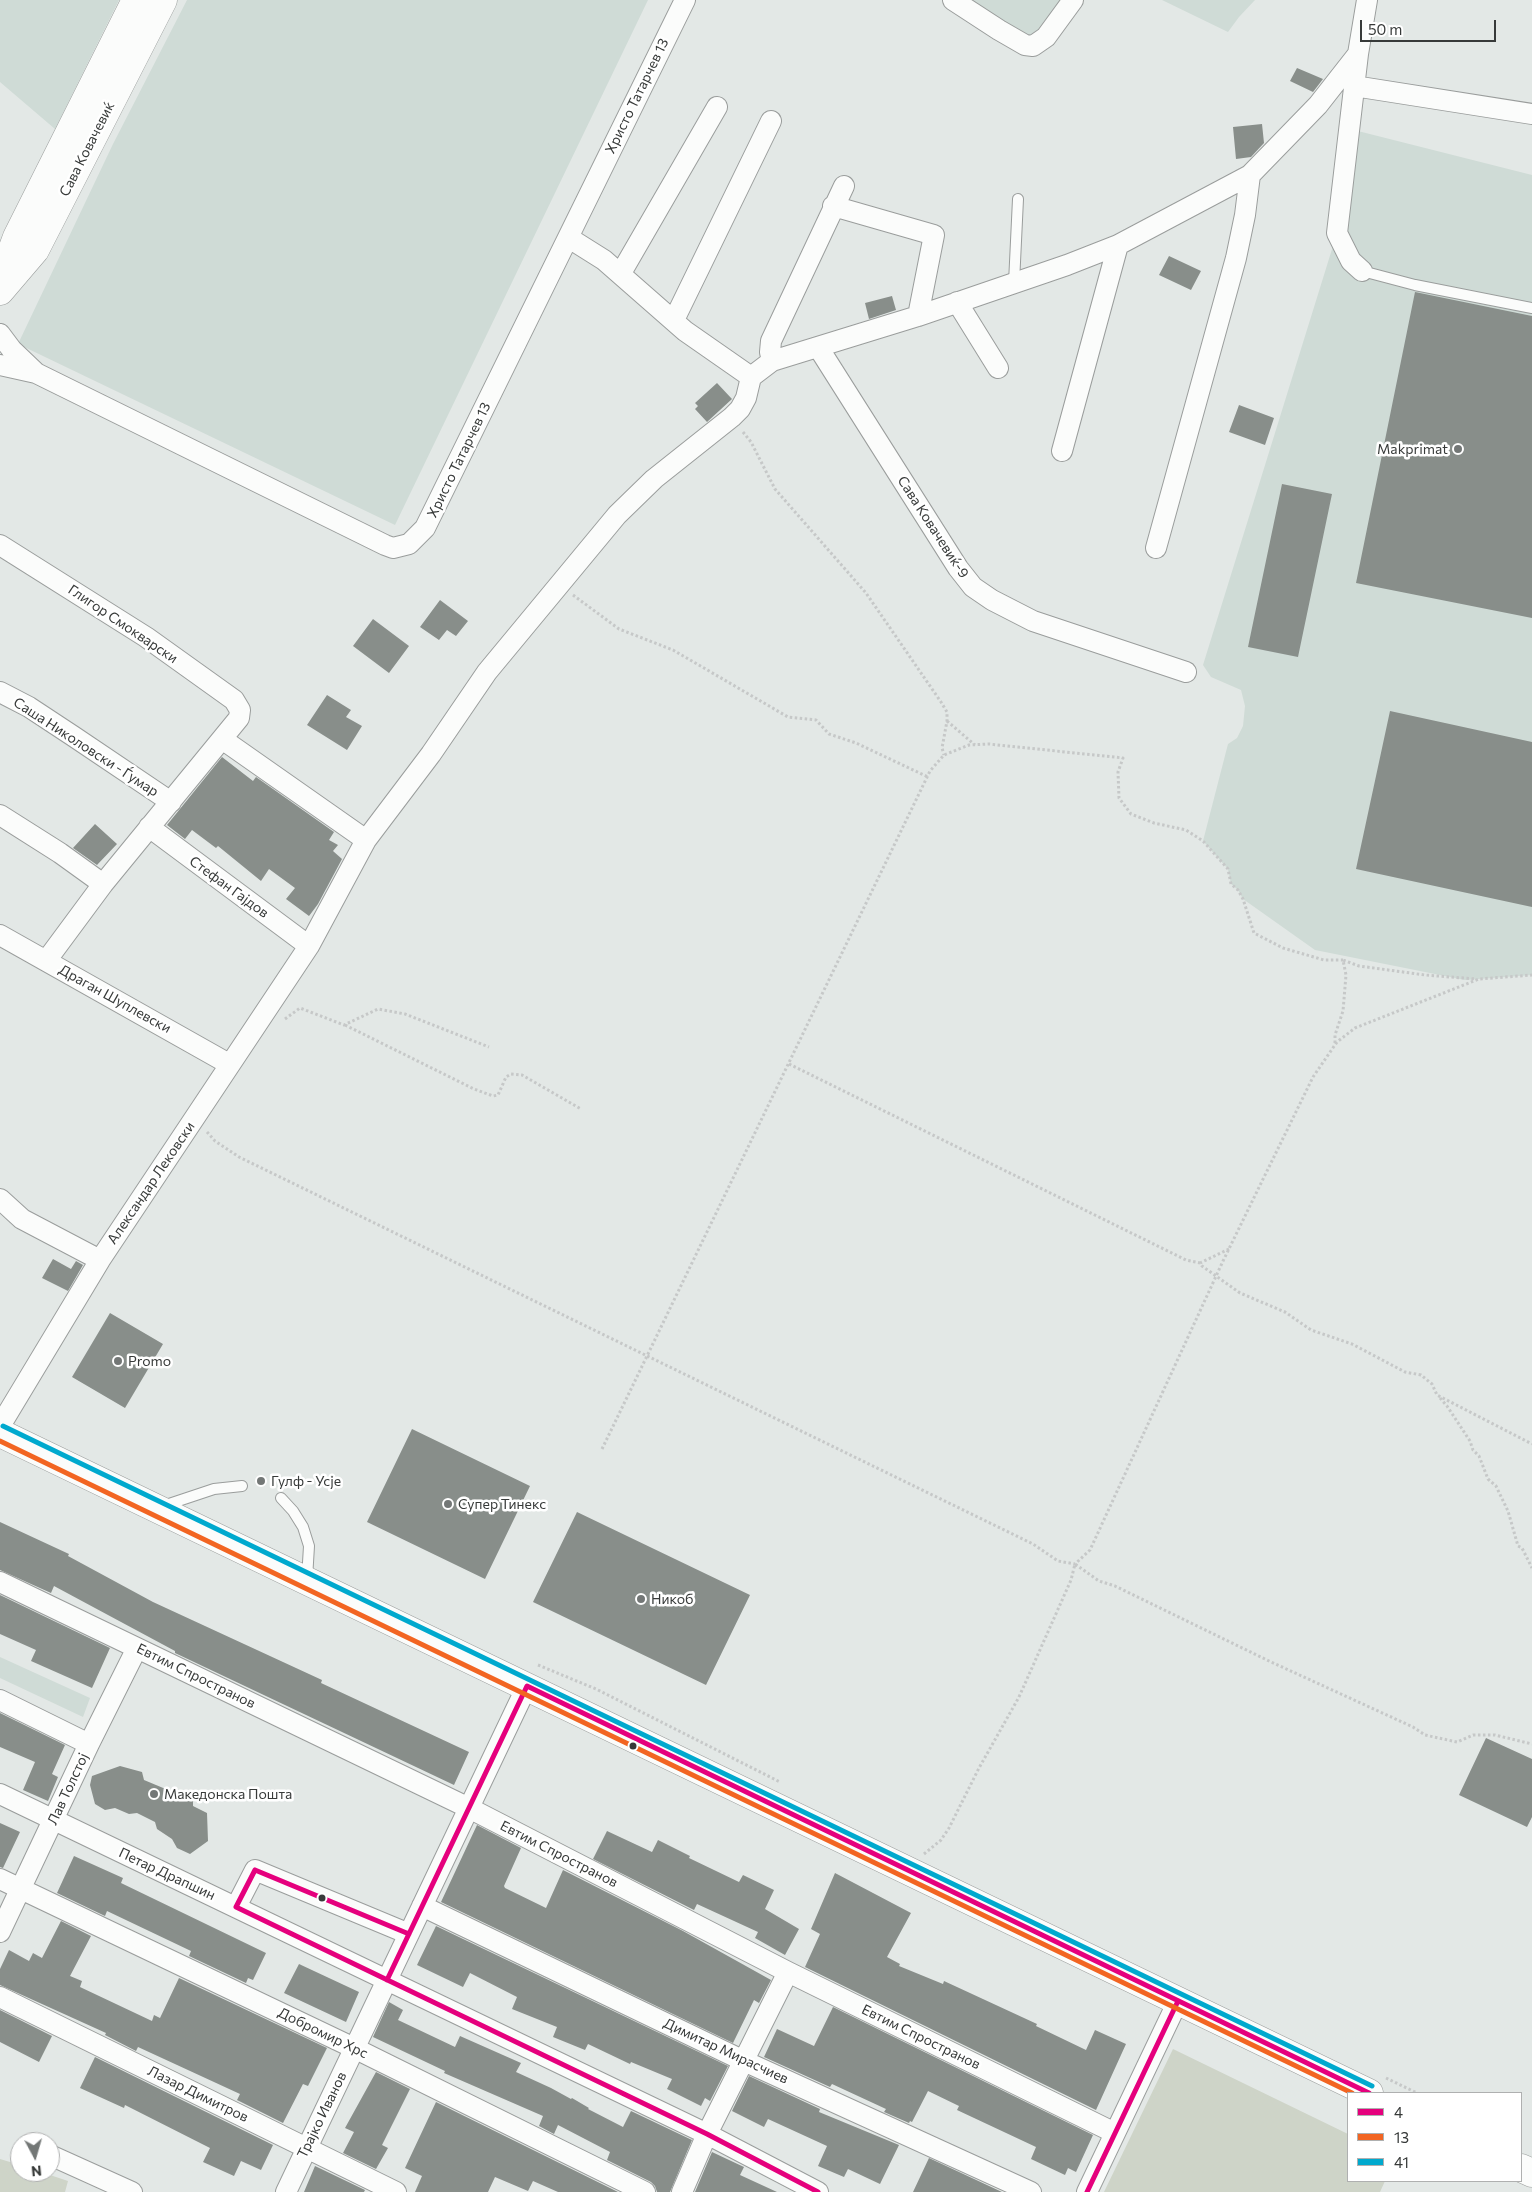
<!DOCTYPE html>
<meta charset="utf-8">
<style>
body{margin:0}
#map{position:relative;width:1532px;height:2192px;overflow:hidden;background:#e3e8e6;font-family:Commissioner,sans-serif}
canvas{display:block}
.legend{position:absolute;left:1347px;top:2092px;width:175px;height:90px;box-sizing:border-box;background:#fff;border:1px solid #afb0b0;margin:0;padding:6px 9px;list-style:none;font-size:15px;color:#373a39}
.legend li{display:flex;align-items:center;gap:10px;height:25px}
.legend b{width:25px;border:1px solid #afb0b0}
.north{position:absolute;left:10px;top:2132px;width:50px;height:50px;box-sizing:border-box;background:#fff;border:1px solid #afb0b0;border-radius:50%;rotate:174deg;font-size:14px;font-weight:700;line-height:20px;text-align:center;color:#373a39}
.north::after{content:'';display:block;margin:auto;width:18px;height:22px;background:#737776;clip-path:polygon(50% 0,100% 100%,50% 72%,0 100%)}
.scale{position:absolute;left:1360px;top:20px;width:136px;height:22px;box-sizing:border-box;border:2px solid #373a39;border-top:0;padding-left:6px;font-size:15px;line-height:18px;white-space:nowrap;color:#373a39;-webkit-text-stroke:4px #fff;paint-order:stroke}
</style>
<div id="map">
<canvas width="1532" height="2192"></canvas>
<ul class="legend">
<li><b style="height:6px;background:#e5007d"></b>4</li>
<li><b style="height:6px;background:#f26522"></b>13</li>
<li><b style="height:6px;background:#00a9ce"></b>41</li>
</ul>
<div class="north">N</div>
<div class="scale">50 m</div>
</div>
<script>
const c = document.querySelector('canvas').getContext('2d');
c.lineJoin = 'round';
function fillPath(path, color) {
  c.fillStyle = color;
  c.fill(path, 'evenodd');
}
function shape(rows) {
  const path = new Path2D();
  for (const r of rows) {
    path.moveTo(r[0], r[1]);
    for (let i = 2; i < r.length; i += 2) path.lineTo(r[i], r[i + 1]);
  }
  return path;
}
function stroke(path, color, width, dash) {
  c.strokeStyle = color;
  c.lineWidth = width;
  c.lineCap = dash ? 'butt' : 'round';
  c.setLineDash(dash || []);
  c.stroke(path);
}
function drawText(font, color, halo, rows, align = 'center') {
  c.font = font + ' Commissioner,sans-serif';
  c.lineWidth = 5;
  c.setLineDash([]);
  c.textBaseline = 'middle';
  c.strokeStyle = halo;
  c.fillStyle = color;
  for (const [text, x, y, turn = 0] of rows) {
    c.save();
    c.translate(x, y);
    c.rotate((+turn || 0) * Math.PI / 180);
    c.textAlign = isNaN(turn) ? turn : align;
    if (halo) c.strokeText(text, 0, 0);
    c.fillText(text, 0, 0);
    c.restore();
  }
}
const built = shape([
 [0,0,119,0,55,129,0,82],
 [187,0,648,0,395,525,18,344,113,144],
 [953,0,1073,0,1040,42],
 [1162,0,1255,0,1239,17,1228,32],
 [1350,129,1532,175,1532,975,1465,980,1315,950,1243,899,1238,890,1231,884,1228,869,1203,841,1228,744,1237,738,1243,726,1245,706,1241,690,1211,677,1203,665,1337,233],
 [0,1657,90,1698,83,1717,0,1678]
]);
const green = shape([
 [1173,2049,1348,2134,1348,2181,1385,2181,1380,2192,1104,2192],
 [0,2159,20,2165,20,2172,41,2172,68,2181,65,2192,0,2192]
]);
const building = shape([
 [1297,68,1323,79,1313,92,1290,81],
 [1262,124,1264,143,1251,157,1236,159,1233,127],
 [1169,256,1201,271,1191,290,1159,275],
 [1415,292,1532,316,1532,618,1356,583],
 [892,296,896,310,869,319,865,303],
 [717,383,732,399,707,422,695,409,698,406,695,403],
 [1239,405,1274,418,1265,445,1229,432],
 [1282,484,1332,494,1298,657,1248,647],
 [440,600,468,621,456,636,447,630,439,640,420,627],
 [373,619,409,646,389,673,353,646],
 [327,695,351,710,346,717,362,726,347,750,307,725],
 [1390,711,1532,742,1532,907,1356,869],
 [222,757,253,781,256,777,334,832,329,840,338,845,333,851,342,859,318,904,309,916,286,899,295,888,269,869,261,881,218,846,216,848,192,830,185,839,167,825],
 [95,824,117,844,97,865,73,848],
 [53,1259,71,1269,76,1261,83,1265,68,1291,42,1278],
 [110,1313,163,1344,125,1408,72,1377],
 [412,1429,530,1486,485,1579,367,1522],
 [577,1512,750,1595,706,1685,533,1602],
 [0,1522,69,1554,68,1556,153,1602,322,1680,321,1683,469,1752,454,1785,175,1653,175,1651,54,1586,51,1593,0,1570],
 [0,1595,110,1648,92,1688,31,1661,36,1650,0,1634],
 [0,1713,65,1745,52,1774,58,1777,48,1801,23,1790,35,1762,0,1747],
 [1486,1738,1532,1759,1532,1817,1527,1827,1459,1795],
 [120,1766,142,1772,144,1780,168,1790,177,1791,193,1800,193,1806,207,1813,208,1841,190,1854,177,1848,172,1839,157,1829,155,1822,137,1813,129,1814,115,1808,105,1810,95,1804,90,1785,92,1776],
 [0,1823,20,1832,3,1868,0,1867],
 [477,1825,521,1848,504,1886,505,1888,546,1908,563,1870,683,1931,771,1980,759,2003,754,2000,733,2043,441,1902],
 [607,1831,652,1852,658,1840,690,1856,689,1858,739,1882,743,1875,774,1890,765,1909,799,1929,785,1955,755,1938,758,1932,697,1904,694,1910,593,1859],
 [74,1856,123,1878,121,1883,266,1953,253,1980,248,1978,246,1983,189,1956,191,1951,107,1911,105,1916,57,1893],
 [835,1873,911,1913,887,1957,900,1964,899,1966,943,1984,944,1981,1037,2024,1036,2026,1086,2050,1095,2030,1126,2044,1096,2110,805,1967,820,1934,811,1929],
 [61,1921,91,1936,70,1976,82,1981,80,1987,152,2021,154,2015,160,2018,179,1978,327,2048,308,2086,303,2084,283,2123,237,2100,240,2094,138,2047,136,2051,105,2035,106,2033,0,1985,0,1969,9,1950,29,1961,33,1953,42,1958],
 [436,1926,728,2066,710,2101,705,2098,701,2106,667,2089,672,2079,631,2062,630,2064,588,2044,585,2050,553,2037,557,2027,512,2009,517,1997,470,1973,463,1987,417,1965],
 [299,1964,359,1992,346,2022,284,1993],
 [389,2002,403,2010,398,2020,455,2047,460,2036,521,2063,516,2072,551,2088,571,2099,572,2098,589,2108,588,2109,623,2127,631,2111,692,2140,670,2192,657,2192,655,2186,651,2182,607,2160,610,2152,558,2125,554,2134,539,2126,543,2116,444,2073,445,2071,373,2037],
 [833,2007,1093,2135,1076,2172,1068,2168,1065,2175,1031,2159,1036,2147,957,2110,959,2106,928,2091,912,2122,910,2121,909,2123,884,2112,886,2109,832,2084,830,2087,764,2057,777,2029,814,2046],
 [0,2010,52,2036,39,2062,0,2042],
 [95,2057,273,2145,261,2170,241,2161,234,2176,203,2162,210,2148,125,2105,124,2108,80,2088],
 [376,2072,410,2089,382,2145,388,2148,376,2169,343,2153,354,2132,345,2128],
 [749,2076,820,2109,819,2112,899,2145,880,2184,848,2169,844,2177,818,2166,827,2146,768,2119,764,2127,732,2111],
 [436,2102,618,2192,558,2192,533,2181,528,2191,495,2177,488,2192,415,2192,422,2176,405,2168],
 [712,2152,744,2167,740,2175,777,2192,695,2192],
 [929,2158,1002,2192,913,2192],
 [315,2166,365,2190,364,2192,304,2192]
]);
const path = shape([
 [743,432,751,442,775,489,866,593,941,702,947,712,947,721,942,748,944,755],
 [573,595,619,629,673,650,788,717,816,720,829,734,856,743,928,777],
 [947,721,975,745],
 [285,1019,300,1008,344,1025,378,1009,405,1014,489,1047],
 [345,1025,474,1089,493,1096,498,1095,506,1077,511,1074,522,1075,581,1109],
 [1335,1043,1335,1035,1343,1011,1346,975,1343,960,1359,966,1425,975,1476,979],
 [789,1064,1186,1260,1200,1263],
 [207,1132,215,1141,239,1157,1033,1544,1058,1561,1075,1564,1090,1550,1223,1261,1313,1077,1337,1042,1355,1028,1479,979,1532,975],
 [1229,1249,1200,1263,1202,1266,1240,1293,1285,1312,1311,1330,1352,1344,1405,1372,1421,1375,1432,1384,1437,1395,1532,1444],
 [1440,1398,1447,1406,1470,1441,1473,1450,1479,1456,1488,1479,1496,1486,1508,1511,1518,1546,1522,1548,1532,1568],
 [602,1449,930,771,944,755,969,745,989,744,1123,758,1118,772,1119,798,1131,814,1154,823,1186,830,1203,841,1228,869,1231,884,1238,890,1243,899,1254,933,1283,948,1324,960,1343,960],
 [538,1665,596,1689,780,1782],
 [924,1854,941,1840,949,1828,979,1768,1019,1697,1071,1580,1075,1564,1099,1581,1115,1586,1269,1661,1413,1727,1425,1735,1457,1742,1473,1735,1495,1735,1532,1744],
 [1386,2078,1417,2093]
]);
const lane = shape([
 [1362,271,1415,285,1532,308],
 [1014,283,1018,199],
 [281,1498,293,1511,303,1527,309,1546,307,1579],
 [163,1506,214,1489,242,1486]
]);
const street = shape([
 [953,0,999,30,1025,45,1033,46,1046,37,1073,0],
 [1358,54,1337,233,1351,261,1362,271],
 [1354,86,1532,114],
 [833,206,934,235,918,316],
 [569,238,604,260,685,331,751,377],
 [621,273,717,107],
 [957,302,998,368],
 [674,320,771,121],
 [0,334,12,350,35,372],
 [818,347,958,568,973,587,992,600,1033,621,1186,672],
 [772,361,770,352,771,341,844,186],
 [0,365,36,373,385,545,393,548,409,544,425,528,685,0],
 [1062,451,1118,245],
 [0,545,146,637,234,700,240,710,239,718,103,884,46,961],
 [1156,548,1236,258,1245,215,1250,175],
 [0,692,29,707,73,736,171,802],
 [222,739,366,840],
 [0,815,60,853,103,884],
 [149,827,309,946],
 [0,935,229,1064],
 [0,1199,22,1219,100,1260],
 [0,1426,100,1260,309,946,366,840,431,754,487,672,617,515,654,479,732,417,740,409,746,398,751,377,772,361,918,316,1067,265,1118,245,1250,175,1318,105,1358,54,1367,0],
 [0,1582,469,1808,788,1972,1115,2133],
 [0,1700,89,1744],
 [0,1794,707,2134,818,2192],
 [0,1879,354,2048,645,2192],
 [422,1906,744,2061,1031,2192],
 [236,1907,255,1870,409,1934],
 [0,1932,89,1744,137,1648],
 [0,1997,396,2192],
 [50,2155,132,2192],
 [286,2192,527,1686],
 [682,2192,707,2134,788,1972],
 [1087,2192,1178,2001]
]);
const secondary = shape([
 [1,280,17,237,136,0],
 [0,291,35,250,163,0],
 [0,1433,1369,2093],
 [1521,2168,1532,2173]
]);
const bus1 = shape([
 [255,1870,236,1907,707,2134,818,2192],
 [255,1870,409,1934],
 [387,1980,527,1686,1369,2093],
 [1087,2192,1178,2001]
]);
const bus2 = shape([
 [0,1441,1352,2093]
]);
const bus3 = shape([
 [3,1426,1372,2086]
]);
const markers = [
 [1458,449,5,"#737776"],
 [118,1361,5,"#737776"],
 [261,1481,5,"#737776"],
 [448,1504,5,"#737776"],
 [641,1599,5,"#737776"],
 [633,1746,4.5,"#373a39"],
 [154,1794,5,"#737776"],
 [322,1898,4.5,"#373a39"]
];
const streetNames = [
 ["Христо Татарчев 13",637,96,-64],
 ["Сава Ковачевиќ",87,149,-63],
 ["Христо Татарчев 13",459,460,-64],
 ["Сава Ковачевиќ-9",933,527,57],
 ["Глигор Смокварски",123,624,34],
 ["Саша Николовски - Ѓумар",86,747,33],
 ["Стефан Гајдов",229,887,36],
 ["Драган Шуплевски",115,999,29],
 ["Александар Лековски",151,1183,-56],
 ["Евтим Спространов",196,1676,26],
 ["Лав Толстој",68,1789,-65],
 ["Евтим Спространов",559,1854,27],
 ["Петар Драпшин",167,1874,25],
 ["Добромир Хрс",323,2033,26],
 ["Евтим Спространов",921,2037,26],
 ["Димитар Мирасчиев",726,2051,25],
 ["Лазар Димитров",198,2094,26],
 ["Трајко Иванов",322,2115,-64]
];
const poiNames = [
 ["Makprimat",1448,449,"right"],
 ["Promo",128,1361],
 ["Гулф - Усје",271,1481],
 ["Супер Тинекс",458,1504],
 ["Никоб",651,1599],
 ["Македонска Пошта",164,1794]
];
fillPath(built, '#cfdbd6');
fillPath(green, '#ced4c8');
fillPath(building, '#888e8a');
stroke(lane, '#9a9d9c', 12);
stroke(street, '#9a9d9c', 22);
stroke(secondary, '#9a9d9c', 29);
stroke(path, '#c6c8c8', 3, [2.5, 2.5]);
stroke(lane, '#fbfcfb', 10);
stroke(street, '#fbfcfb', 20);
stroke(secondary, '#fbfcfb', 28);
stroke(bus1, '#e5007d', 5);
stroke(bus2, '#f26522', 5);
stroke(bus3, '#00a9ce', 5);
for (const [x, y, r, color] of markers) {
  const dot = new Path2D();
  dot.arc(x, y, r, 0, 2 * Math.PI);
  c.fillStyle = color;
  c.fill(dot);
  stroke(dot, '#fff', 2);
}
drawText('14px', '#373a39', '#fff', streetNames);
drawText('14px', '#373a39', '#fff', poiNames, 'left');
</script>
